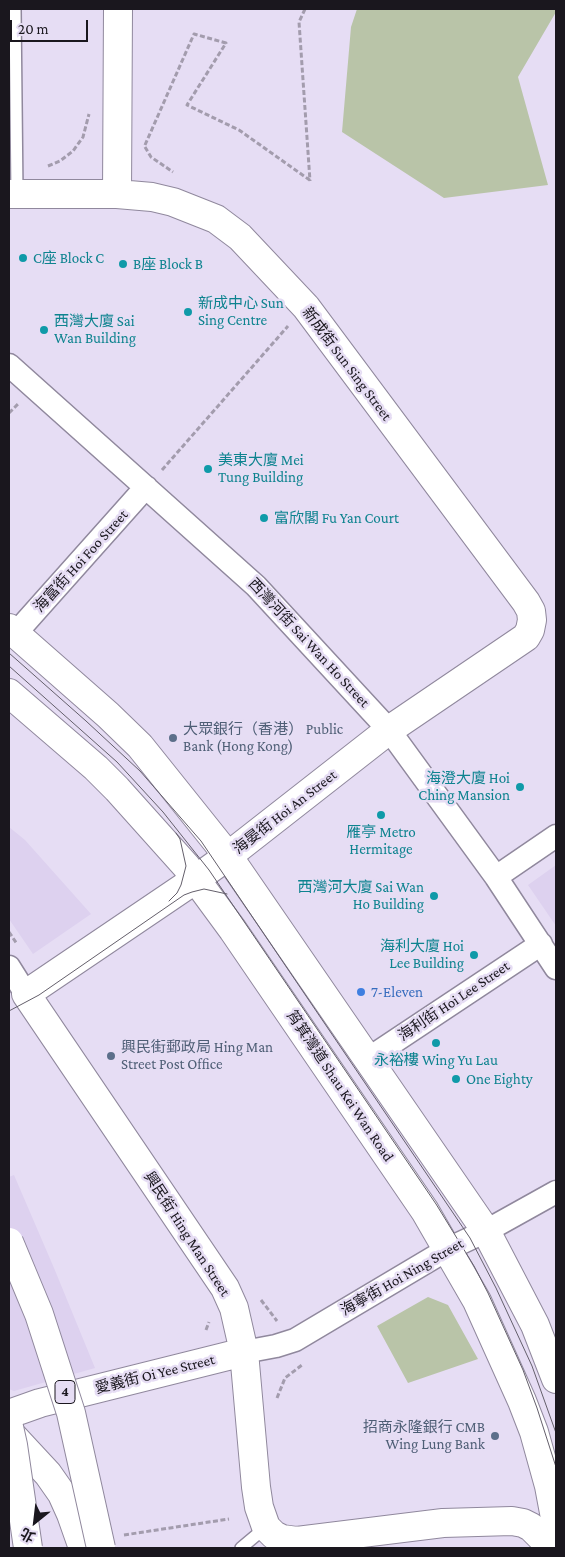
<!DOCTYPE html>
<meta charset="utf-8">
<style>
body{margin:0}
#map{position:relative;width:565px;height:1557px;overflow:hidden;background:#e6ddf4;font-family:"Crimson Pro","Noto Sans TC",serif}
canvas{display:block}
.frame{position:absolute;inset:0;border:10px solid #1a171e;pointer-events:none}
.north{position:absolute;left:10px;top:1497px;width:50px;height:50px;-webkit-text-stroke:4px #e6ddf4;paint-order:stroke;rotate:209deg;font-size:14px;font-weight:700;line-height:20px;text-align:center;color:#1a171e}
.north::after{content:'';display:block;margin:auto;width:18px;height:22px;background:#1a171e;clip-path:polygon(50% 0,100% 100%,50% 72%,0 100%)}
.scale{position:absolute;left:10px;top:20px;width:78px;height:22px;box-sizing:border-box;border:2px solid #1a171e;border-top:0;padding-left:6px;font-size:15px;line-height:18px;white-space:nowrap;color:#1a171e;-webkit-text-stroke:4px #e6ddf4;paint-order:stroke}
</style>
<div id="map">
<canvas width="565" height="1557"></canvas>
<div class="frame"></div>
<div class="north">北</div>
<div class="scale">20 m</div>
</div>
<script>
const c = document.querySelector('canvas').getContext('2d');
c.lineJoin = 'round';
function fillPath(path, color) {
  c.fillStyle = color;
  c.fill(path, 'evenodd');
}
function shape(rows) {
  const path = new Path2D();
  for (const r of rows) {
    path.moveTo(r[0], r[1]);
    for (let i = 2; i < r.length; i += 2) path.lineTo(r[i], r[i + 1]);
  }
  return path;
}
function stroke(path, color, width, dash) {
  c.strokeStyle = color;
  c.lineWidth = width;
  c.lineCap = dash ? 'butt' : 'round';
  c.setLineDash(dash || []);
  c.stroke(path);
}
function drawText(font, color, halo, rows, align = 'center') {
  c.font = font + ' "Crimson Pro","Noto Sans TC",serif';
  c.lineWidth = 5;
  c.setLineDash([]);
  c.textBaseline = 'middle';
  c.strokeStyle = halo;
  c.fillStyle = color;
  for (const [text, x, y, turn = 0] of rows) {
    c.save();
    c.translate(x, y);
    c.rotate((+turn || 0) * Math.PI / 180);
    c.textAlign = isNaN(turn) ? turn : align;
    if (halo) c.strokeText(text, 0, 0);
    c.fillText(text, 0, 0);
    c.restore();
  }
}
const built = shape([
 [9,827,25,840,91,914,33,954,9,919],
 [556,865,556,926,528,885],
 [14,1175,54,1268,95,1368,14,1391,9,1389,9,1177]
]);
const green = shape([
 [357,9,556,9,556,12,518,77,548,185,444,198,342,132,351,27],
 [428,1297,448,1305,478,1359,408,1383,377,1326]
]);
const path = shape([
 [305,9,299,22,310,181],
 [145,145,194,34,226,43,187,105,239,130,311,181],
 [145,147,151,157,173,172],
 [48,166,60,161,73,151,83,137,89,114],
 [9,413,18,404],
 [162,470,288,326],
 [9,932,17,944],
 [261,1300,277,1321],
 [206,1330,209,1322],
 [277,1398,285,1378,302,1365],
 [124,1535,229,1519]
]);
const service = shape([
 [15,9,17,194],
 [241,1548,266,1527]
]);
const minor = shape([
 [9,365,256,586,389,730,496,877,556,968],
 [15,634,146,487],
 [496,877,556,836],
 [9,967,26,994],
 [368,1059,541,944],
 [244,1352,276,1346,295,1340,448,1249,486,1231,556,1192]
]);
const tertiary = shape([
 [9,194,117,194,152,197,173,202,216,219,240,237,306,307,526,602,531,611,532,620,530,630,526,637,389,730,228,856,196,879,26,994,225,1288,234,1308,244,1352,256,1487,259,1507,266,1527,274,1535,282,1539,297,1541,443,1523,512,1521,523,1523,531,1527,552,1548],
 [117,194,118,9],
 [9,1414,40,1403,244,1352]
]);
const secondary = shape([
 [9,628,108,715,140,746,228,856,486,1231,535,1325,556,1379],
 [9,693,96,768,117,789,186,866,233,930,425,1211,477,1301,522,1401,534,1432,549,1486,555,1518,556,1548]
]);
const motorway = shape([
 [9,1432,48,1474,62,1494,71,1514,83,1548]
]);
const tram = shape([
 [9,653,86,721,140,771,201,841,470,1238,496,1288,532,1366,556,1433],
 [9,666,117,762,163,812,209,870,436,1204,474,1266,488,1293,523,1370,537,1408,556,1467],
 [169,901,177,893,181,885,186,866,180,839,176,833],
 [9,1011,39,995,184,895,192,892,204,889,227,894]
]);
const motorwayBridge = shape([
 [9,1242,39,1314,71,1413,101,1548],
 [9,1427,13,1445,28,1548]
]);
const markers = [
 [23,258,5,"#0f9aa8"],
 [123,264,5,"#0f9aa8"],
 [188,312,5,"#0f9aa8"],
 [44,330,5,"#0f9aa8"],
 [208,469,5,"#0f9aa8"],
 [264,518,5,"#0f9aa8"],
 [173,738,5,"#5c6f8a"],
 [520,787,5,"#0f9aa8"],
 [381,815,5,"#0f9aa8"],
 [434,896,5,"#0f9aa8"],
 [474,955,5,"#0f9aa8"],
 [361,992,5,"#3f7fe0"],
 [436,1043,5,"#0f9aa8"],
 [111,1056,5,"#5c6f8a"],
 [456,1079,5,"#0f9aa8"],
 [495,1436,5,"#5c6f8a"]
];
const shields = [
 [65,1392,20]
];
const shieldNames = [
 ["4",65,1392]
];
const cultureNames = [
 ["C座 Block C",33,258],
 ["B座 Block B",133,264],
 ["新成中心 Sun",198,303],
 ["Sing Centre",198,320],
 ["西灣大廈 Sai",54,321],
 ["Wan Building",54,338],
 ["美東大廈 Mei",218,460],
 ["Tung Building",218,477],
 ["富欣閣 Fu Yan Court",274,518],
 ["海澄大廈 Hoi",510,778,"right"],
 ["Ching Mansion",510,795,"right"],
 ["雁亭 Metro",381,832,"center"],
 ["Hermitage",381,849,"center"],
 ["西灣河大廈 Sai Wan",424,887,"right"],
 ["Ho Building",424,904,"right"],
 ["海利大廈 Hoi",464,946,"right"],
 ["Lee Building",464,963,"right"],
 ["永裕樓 Wing Yu Lau",436,1060,"center"],
 ["One Eighty",466,1079]
];
const streetNames = [
 ["新成街 Sun Sing Street",347,364,53],
 ["海富街 Hoi Foo Street",81,561,-48],
 ["西灣河街 Sai Wan Ho Street",309,643,47],
 ["海晏街 Hoi An Street",285,812,-38],
 ["海利街 Hoi Lee Street",454,1001,-34],
 ["筲箕灣道 Shau Kei Wan Road",340,1086,56],
 ["興民街 Hing Man Street",187,1234,57],
 ["海寧街 Hoi Ning Street",402,1277,-30],
 ["愛義街 Oi Yee Street",155,1374,-14]
];
const serviceNames = [
 ["大眾銀行（香港） Public",183,729],
 ["Bank (Hong Kong)",183,746],
 ["興民街郵政局 Hing Man",121,1047],
 ["Street Post Office",121,1064],
 ["招商永隆銀行 CMB",485,1427,"right"],
 ["Wing Lung Bank",485,1444,"right"]
];
const shopNames = [
 ["7-Eleven",371,992]
];
fillPath(built, '#ddd1ef');
fillPath(green, '#b9c4a8');
stroke(service, '#90889d', 14);
stroke(minor, '#90889d', 25);
stroke(tertiary, '#90889d', 30);
stroke(secondary, '#90889d', 30);
stroke(motorway, '#90889d', 30);
stroke(path, '#a39cad', 3, [5, 2.5]);
stroke(service, '#fff', 11);
stroke(minor, '#fff', 22);
stroke(tertiary, '#fff', 28);
stroke(secondary, '#fff', 28);
stroke(motorway, '#fff', 28);
stroke(tram, '#645f6b', 1);
stroke(motorwayBridge, '#90889d', 30, []);
stroke(motorwayBridge, '#fff', 28);
for (const [x, y, r, color] of markers) {
  const dot = new Path2D();
  dot.arc(x, y, r, 0, 2 * Math.PI);
  c.fillStyle = color;
  c.fill(dot);
  stroke(dot, '#e6ddf4', 2);
}
for (const [x, y, w] of shields) {
  const box = new Path2D();
  box.roundRect(x - w / 2, y - 11.5, w, 23, 4);
  c.fillStyle = '#e6ddf4';
  c.fill(box);
  stroke(box, '#1a171e', 1);
}
drawText('bold 14px', '#1a171e', null, shieldNames);
drawText('15px', '#0d838f', '#e6ddf4', cultureNames, 'left');
drawText('15px', '#1a171e', '#e6ddf4', streetNames);
drawText('15px', '#4e5e75', '#e6ddf4', serviceNames, 'left');
drawText('15px', '#366cbe', '#e6ddf4', shopNames, 'left');
</script>
